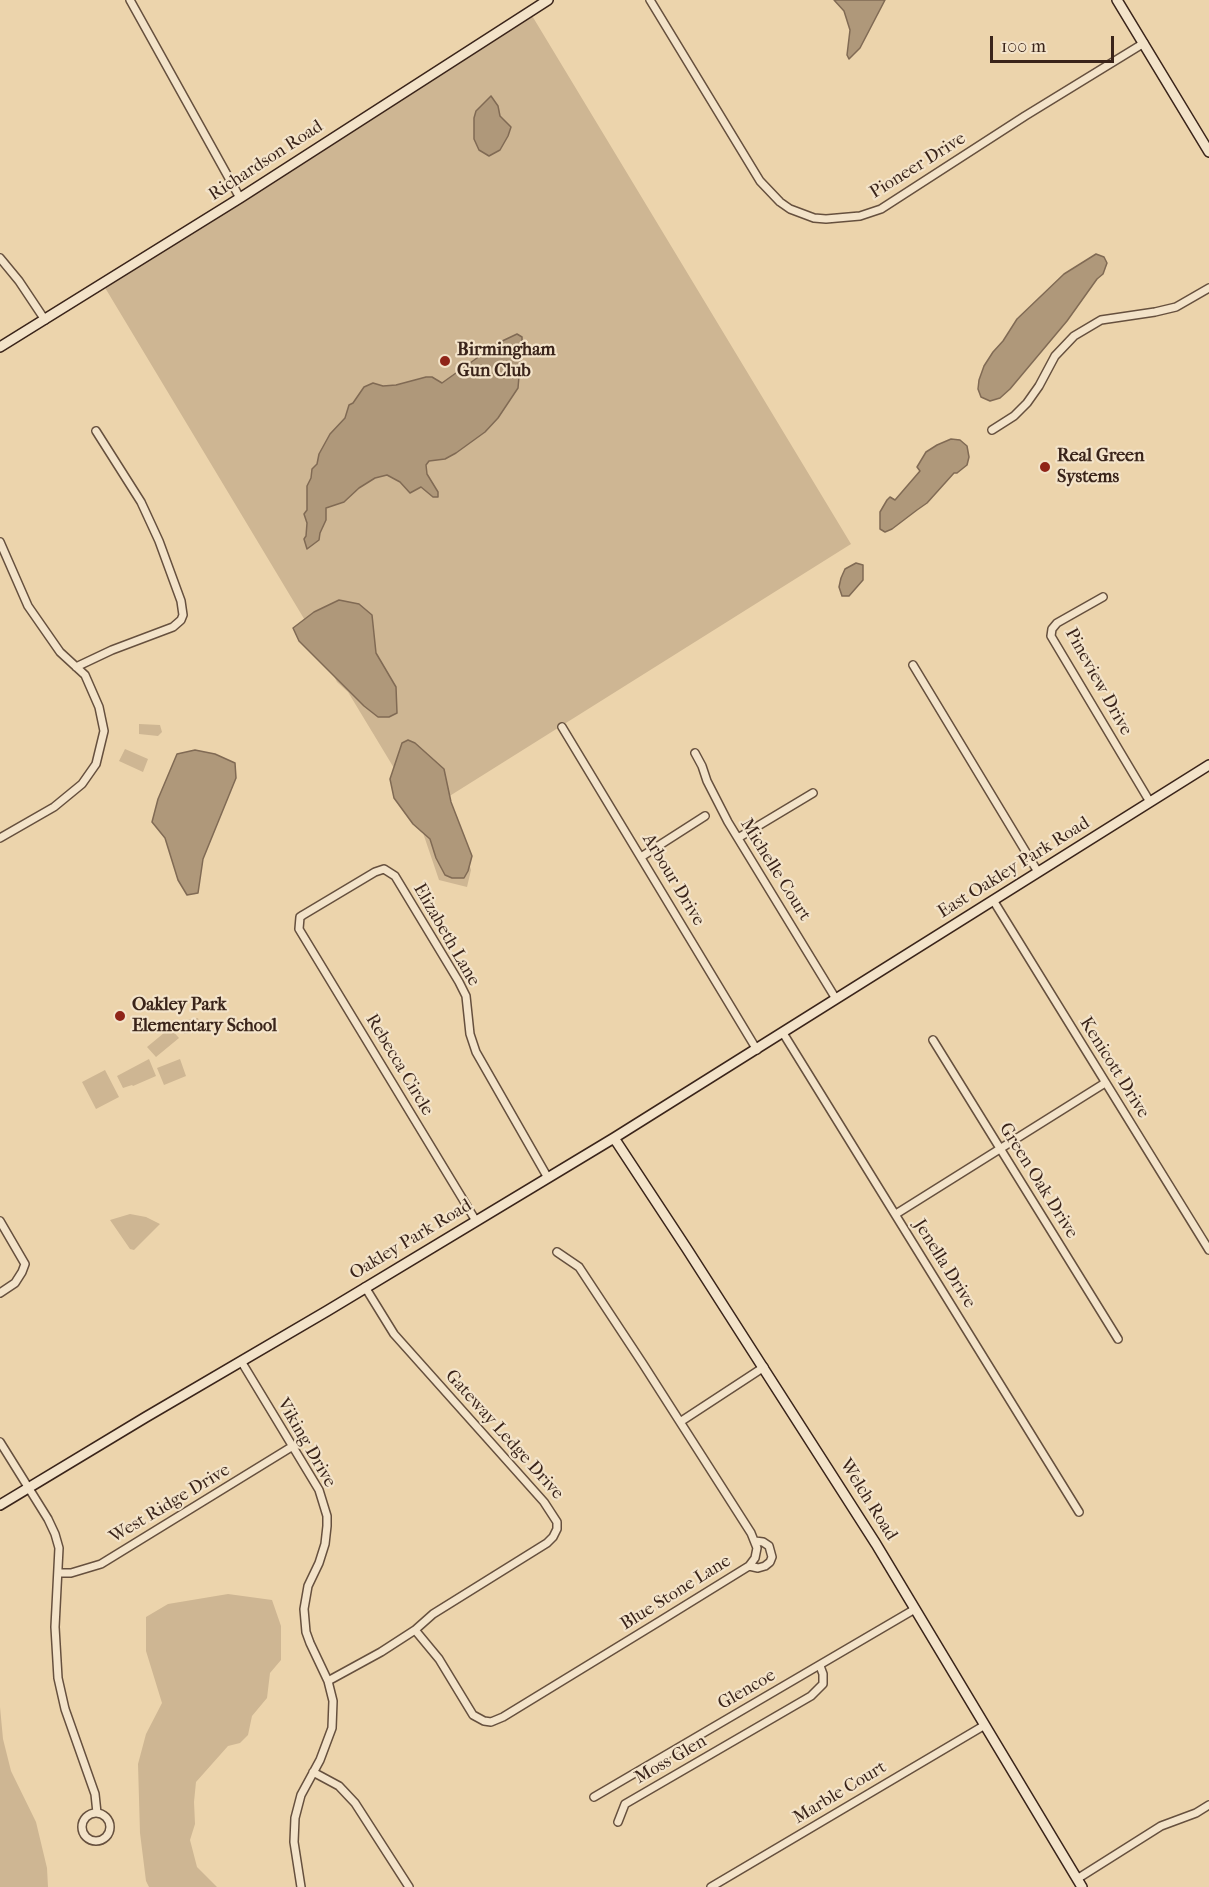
<!DOCTYPE html>
<style>
body{margin:0}
#map{position:relative;width:1209px;height:1887px;overflow:hidden;background:#ecd4ac;font-family:"IM FELL French Canon",serif}
canvas{display:block}
.scale{position:absolute;left:990px;top:36px;width:124px;height:27px;box-sizing:border-box;border:3px solid #3a241a;border-top:0;padding-left:8px;font-size:18px;line-height:21px;white-space:nowrap;color:#3a241a;-webkit-text-stroke:4px #f3e3c9;paint-order:stroke}
</style>
<div id="map">
<canvas width="1209" height="1887"></canvas>
<div class="scale">100 m</div>
</div>
<script>
const c = document.querySelector('canvas').getContext('2d');
c.lineJoin = 'round';
function fillPath(path, color) {
  c.fillStyle = color;
  c.fill(path, 'evenodd');
}
function shape(rows) {
  const path = new Path2D();
  for (const r of rows) {
    if (r.length === 3) {
      path.moveTo(r[0] + r[2], r[1]);
      path.arc(r[0], r[1], r[2], 0, 2 * Math.PI);
      continue;
    }
    path.moveTo(r[0], r[1]);
    for (let i = 2; i < r.length; i += 2) path.lineTo(r[i], r[i + 1]);
  }
  return path;
}
function stroke(path, color, width, dash) {
  c.strokeStyle = color;
  c.lineWidth = width;
  c.lineCap = dash ? 'butt' : 'round';
  c.setLineDash(dash || []);
  c.stroke(path);
}
function drawText(font, color, halo, rows, align = 'center') {
  c.font = font + ' "IM FELL French Canon",serif';
  c.lineWidth = 4.5;
  c.setLineDash([]);
  c.textBaseline = 'middle';
  c.strokeStyle = halo;
  c.fillStyle = color;
  for (const [text, x, y, turn = 0] of rows) {
    c.save();
    c.translate(x, y);
    c.rotate((+turn || 0) * Math.PI / 180);
    c.textAlign = isNaN(turn) ? turn : align;
    if (halo) c.strokeText(text, 0, 0);
    c.fillText(text, 0, 0);
    c.restore();
  }
}
const green = shape([
 [531,14,851,544,448,797,471,870,467,887,439,880,420,824,397,773,348,692,337,682,309,627,104,286],
 [139,724,160,725,162,732,158,736,139,734],
 [125,749,148,759,143,772,119,761],
 [198,1018,201,1031,184,1034,181,1021],
 [170,1028,179,1038,156,1057,147,1047],
 [149,1059,156,1076,133,1086,132,1085,123,1088,117,1076],
 [180,1059,186,1076,164,1085,157,1068],
 [105,1070,119,1097,96,1109,82,1082],
 [130,1214,146,1217,160,1224,134,1250,130,1249,110,1220],
 [228,1594,272,1600,281,1626,281,1660,270,1673,267,1698,252,1716,248,1735,240,1743,228,1746,196,1782,194,1802,195,1824,190,1840,197,1867,217,1887,149,1887,146,1881,140,1833,138,1764,146,1734,162,1703,146,1651,146,1617,168,1604],
 [0,1707,3,1739,11,1771,36,1822,47,1868,48,1887,0,1887]
]);
const water = shape([
 [834,0,885,0,860,48,849,59,847,55,850,30,844,11,834,0],
 [491,96,498,106,500,116,511,127,508,136,500,150,489,156,479,150,474,139,474,118,476,111,491,96],
 [1096,254,1104,257,1107,263,1103,274,1097,279,1067,321,1010,389,1000,398,990,401,981,397,978,389,979,380,984,366,993,352,1003,341,1017,319,1064,274,1096,254],
 [517,334,522,337,522,341,518,388,498,418,485,432,456,453,445,459,429,461,426,465,427,474,438,492,438,497,433,497,421,487,410,493,400,482,387,475,375,478,359,488,344,502,326,508,326,520,320,533,319,540,307,549,304,539,306,536,307,523,304,514,307,510,307,486,311,478,312,469,317,464,319,454,330,434,345,418,349,405,353,403,364,387,373,383,383,386,396,385,426,377,432,377,442,383,498,343,517,334],
 [951,439,960,440,967,446,969,457,967,465,957,473,954,473,927,503,917,510,892,529,885,532,880,529,880,512,887,500,890,497,895,500,920,471,917,467,926,452,937,445,951,439],
 [856,563,863,565,863,580,849,596,842,596,839,587,841,578,845,569,856,563],
 [339,600,359,604,372,615,376,653,396,687,397,713,389,717,378,717,364,706,299,641,293,628,314,612,339,600],
 [408,740,415,743,444,769,451,802,472,856,468,871,464,878,452,878,445,875,436,858,430,839,413,824,394,798,390,779,402,743,408,740],
 [195,750,215,754,235,763,236,778,203,859,198,893,187,895,178,880,165,838,152,822,158,799,177,754,195,750]
]);
const street = shape([
 [130,0,240,198],
 [650,0,760,181,780,202,790,209,814,218,826,219,860,216,881,209,1025,116,1144,43],
 [0,258,19,281,45,320],
 [992,430,1014,416,1027,403,1039,386,1055,356,1074,336,1101,320,1155,312,1176,307,1209,288],
 [0,542,28,606,60,652,85,675,99,707,104,731,96,764,82,784,54,807,0,838],
 [1103,597,1057,623,1052,629,1051,636,1150,802],
 [913,665,1038,872],
 [76,667,112,650,173,627,181,620,183,615,181,601,159,541,141,502,96,431],
 [562,727,757,1050],
 [695,753,702,766,707,781,728,822,836,999],
 [738,838,813,793],
 [641,857,705,816],
 [993,900,1209,1250],
 [783,1033,1079,1512],
 [933,1040,1118,1339],
 [896,1214,1105,1083],
 [0,1221,25,1264,22,1272,15,1283,0,1293],
 [476,1221,299,929,300,917,303,915,375,872,384,869,395,876,459,982,466,996,470,1034,476,1052,548,1178],
 [241,1361,319,1490,327,1516,327,1526,325,1544,319,1563,308,1586,304,1609,306,1632,310,1643,328,1681,333,1701,332,1728,320,1760,301,1795,295,1818,294,1842,301,1887],
 [680,1422,764,1367],
 [0,1442,48,1519,55,1534,59,1548,55,1627,58,1678,65,1709,95,1794,97,1813],
 [749,1566,758,1568,765,1566,770,1562,772,1557,769,1546,763,1542,755,1541],
 [58,1573,71,1573,101,1564,293,1446],
 [415,1630,439,1659,473,1715,484,1721,491,1722,503,1717,660,1621,749,1566,755,1558,757,1548,751,1533,643,1364,579,1267,557,1252],
 [328,1681,381,1652,415,1630,433,1614,547,1543,553,1537,557,1529,557,1522,544,1502,394,1334,365,1287],
 [313,1772,339,1786,355,1803,409,1887],
 [594,1797,915,1609],
 [96,1827,14],
 [618,1822,625,1804,811,1696,823,1684,823,1674,820,1666],
 [1077,1879,1161,1826,1196,1813,1209,1805],
 [711,1887,985,1725]
]);
const secondary = shape([
 [1117,0,1209,152],
 [0,347,240,198,548,0],
 [614,1138,687,1249,876,1544,1082,1887],
 [0,1505,146,1417,327,1311,614,1138,1209,765]
]);
const markers = [
 [445,361,6,"#8f2418"],
 [1045,467,6,"#8f2418"],
 [120,1016,6,"#8f2418"]
];
const streetNames = [
 ["Richardson Road",266,161,-33],
 ["Pioneer Drive",918,166,-32],
 ["Pineview Drive",1098,682,61],
 ["East Oakley Park Road",1014,868,-32],
 ["Michelle Court",775,870,58],
 ["Arbour Drive",673,880,59],
 ["Elizabeth Lane",446,935,60],
 ["Rebecca Circle",399,1065,59],
 ["Kenicott Drive",1114,1068,58],
 ["Green Oak Drive",1038,1181,58],
 ["Oakley Park Road",411,1240,-31],
 ["Jenella Drive",944,1264,58],
 ["Gateway Ledge Drive",504,1435,48],
 ["Viking Drive",306,1443,60],
 ["Welch Road",868,1500,58],
 ["West Ridge Drive",170,1504,-31],
 ["Blue Stone Lane",676,1593,-32],
 ["Glencoe",747,1690,-30],
 ["Moss Glen",671,1760,-30],
 ["Marble Court",840,1793,-31]
];
const poiNames = [
 ["Birmingham",457,351],
 ["Gun Club",457,372],
 ["Real Green",1057,457],
 ["Systems",1057,478],
 ["Oakley Park",132,1006],
 ["Elementary School",132,1027]
];
fillPath(green, '#ceb693');
fillPath(water, '#af987a');
stroke(water, '#806a54', 1.5);
stroke(street, '#66503e', 10);
stroke(secondary, '#3a241a', 12);
stroke(street, '#f3e3c9', 7);
stroke(secondary, '#f3e3c9', 9);
for (const [x, y, r, color] of markers) {
  const dot = new Path2D();
  dot.arc(x, y, r, 0, 2 * Math.PI);
  c.fillStyle = color;
  c.fill(dot);
  stroke(dot, '#f3e3c9', 2);
}
drawText('18px', '#3a241a', '#f3e3c9', streetNames);
drawText('bold 18px', '#3a241a', '#f3e3c9', poiNames, 'left');
</script>
